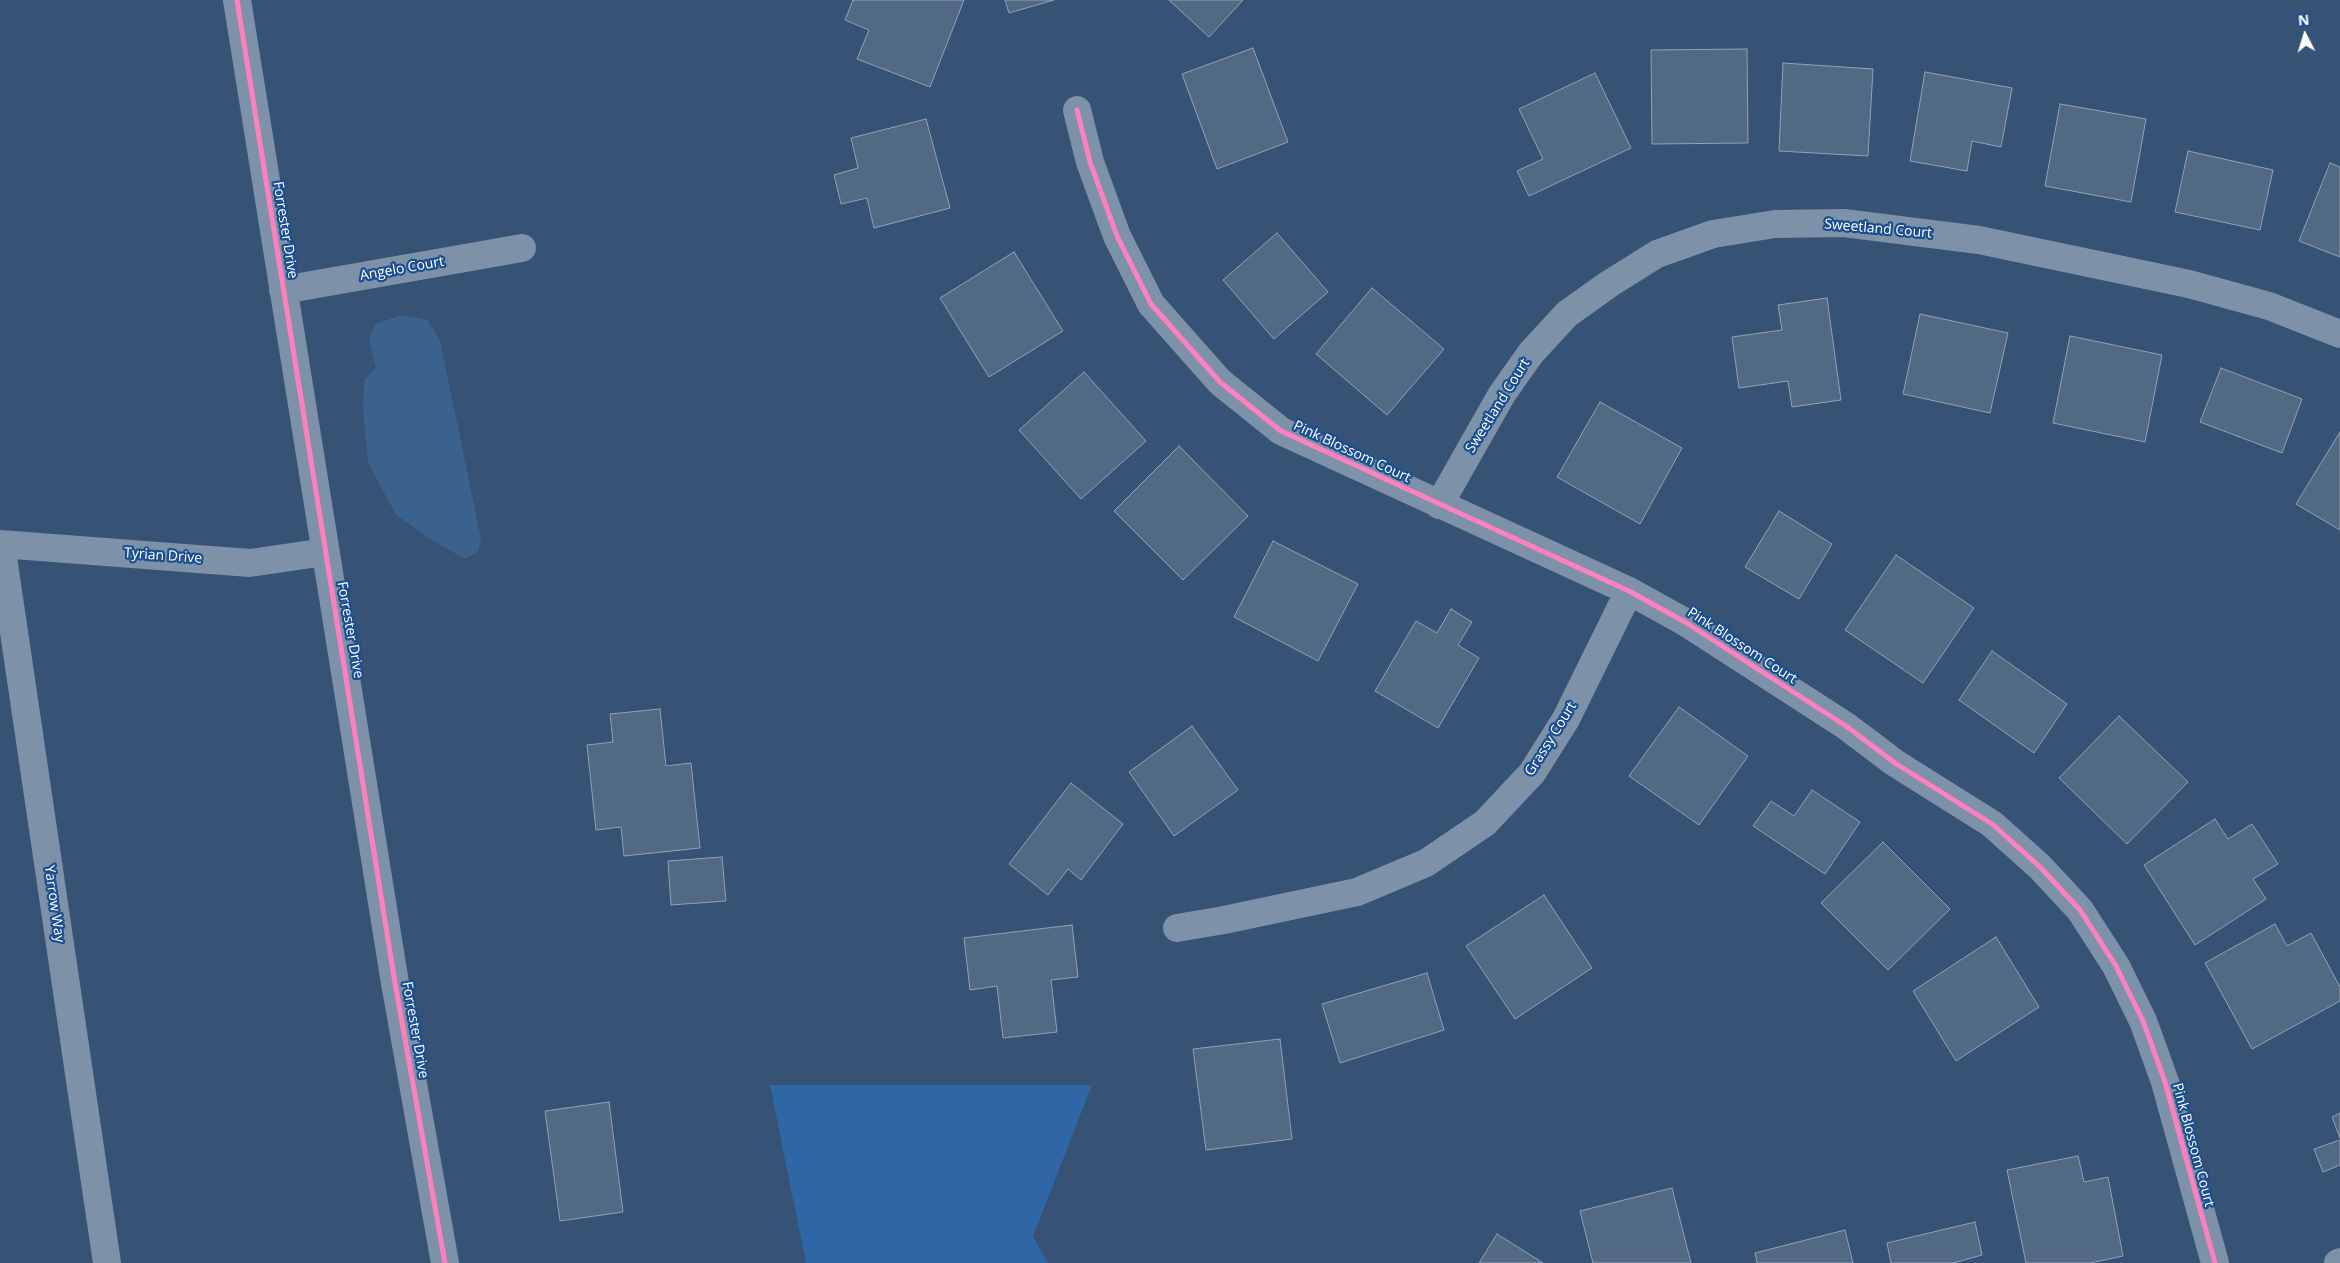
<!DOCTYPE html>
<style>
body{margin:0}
#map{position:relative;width:2340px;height:1263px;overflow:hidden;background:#365274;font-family:"Open Sans",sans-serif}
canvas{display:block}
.north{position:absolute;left:2280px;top:10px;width:50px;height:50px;-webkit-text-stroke:4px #1b4f8f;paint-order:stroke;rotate:355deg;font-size:14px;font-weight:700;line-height:20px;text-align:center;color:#fff}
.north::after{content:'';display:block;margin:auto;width:18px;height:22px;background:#fff;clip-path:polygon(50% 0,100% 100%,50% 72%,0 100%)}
</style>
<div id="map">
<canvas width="2340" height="1263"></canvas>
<div class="north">N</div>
</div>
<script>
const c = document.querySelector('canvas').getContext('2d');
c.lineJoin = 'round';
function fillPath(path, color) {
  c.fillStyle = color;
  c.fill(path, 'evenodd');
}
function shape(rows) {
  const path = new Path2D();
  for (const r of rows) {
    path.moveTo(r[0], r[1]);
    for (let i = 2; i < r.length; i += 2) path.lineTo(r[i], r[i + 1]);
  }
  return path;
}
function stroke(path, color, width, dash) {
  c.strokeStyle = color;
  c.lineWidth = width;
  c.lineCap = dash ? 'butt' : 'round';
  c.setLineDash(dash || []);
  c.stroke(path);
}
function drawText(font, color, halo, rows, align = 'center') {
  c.font = font + ' "Open Sans",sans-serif';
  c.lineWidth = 4.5;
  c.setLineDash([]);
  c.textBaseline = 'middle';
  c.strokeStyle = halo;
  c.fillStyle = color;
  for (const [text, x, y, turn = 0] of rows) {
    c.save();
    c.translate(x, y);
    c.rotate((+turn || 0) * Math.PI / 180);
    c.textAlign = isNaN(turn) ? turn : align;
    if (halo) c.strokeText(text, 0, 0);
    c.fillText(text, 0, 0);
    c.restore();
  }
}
const green = shape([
 [770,1085,1092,1085,1033,1236,1048,1263,806,1263]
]);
const water = shape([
 [402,315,427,320,440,340,481,539,478,552,465,559,433,541,396,515,368,463,363,408,364,380,376,368,369,339,375,324]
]);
const building = shape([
 [853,0,964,0,930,87,857,59,869,30,845,20,853,0],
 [1005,0,1054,0,1009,13,1005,0],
 [1169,0,1243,0,1209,37,1169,0],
 [1253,48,1288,142,1217,169,1182,74,1253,48],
 [1747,49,1748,143,1652,144,1651,50,1747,49],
 [1783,63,1873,69,1868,156,1779,151,1783,63],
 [1925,72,2012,88,2001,147,1972,141,1967,171,1910,161,1925,72],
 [1595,73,1631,148,1529,196,1517,171,1543,159,1519,109,1595,73],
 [2060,104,2146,119,2131,202,2045,186,2060,104],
 [926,119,950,208,874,228,867,198,841,204,834,175,858,168,851,138,926,119],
 [2188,151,2273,170,2260,230,2175,212,2188,151],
 [2330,163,2340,167,2340,257,2299,241,2330,163],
 [1277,233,1328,292,1274,339,1223,280,1277,233],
 [1014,252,1063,331,989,377,940,298,1014,252],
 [1372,288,1444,349,1387,415,1316,354,1372,288],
 [1827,298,1841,400,1792,407,1788,381,1739,388,1732,337,1782,330,1778,305,1827,298],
 [1920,314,2008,333,1990,413,1903,394,1920,314],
 [2070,336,2162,355,2145,442,2053,423,2070,336],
 [2221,368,2302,399,2282,453,2200,422,2221,368],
 [1084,372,1146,441,1081,499,1019,430,1084,372],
 [1600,402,1682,448,1640,524,1557,477,1600,402],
 [2340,432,2340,530,2296,504,2340,432],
 [1179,446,1248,516,1183,580,1114,511,1179,446],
 [1779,511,1832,544,1799,599,1745,567,1779,511],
 [1273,541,1358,584,1318,661,1234,617,1273,541],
 [1896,555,1974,608,1923,683,1845,630,1896,555],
 [1451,609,1472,622,1458,645,1479,658,1438,728,1375,691,1416,621,1437,633,1451,609],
 [1992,651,2067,704,2034,753,1959,700,1992,651],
 [1679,707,1748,756,1699,825,1629,776,1679,707],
 [660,709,666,766,691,763,700,848,624,856,621,827,596,830,587,745,613,742,610,714,660,709],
 [2119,716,2188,782,2127,844,2059,778,2119,716],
 [1192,726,1238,790,1174,836,1129,772,1192,726],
 [1071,783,1123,824,1081,880,1068,869,1048,895,1009,864,1071,783],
 [1812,790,1860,822,1825,874,1753,826,1771,801,1794,816,1812,790],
 [2215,819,2228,839,2252,824,2278,864,2253,879,2266,899,2195,945,2144,865,2215,819],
 [1883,842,1950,909,1888,970,1821,903,1883,842],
 [722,857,726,901,671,905,668,861,722,857],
 [1544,895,1592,968,1515,1019,1466,946,1544,895],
 [2275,924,2287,946,2311,933,2340,987,2340,1001,2252,1049,2205,963,2275,924],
 [1072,925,1078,977,1051,980,1057,1032,1003,1038,997,986,970,990,964,938,1072,925],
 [1996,937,2039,1007,1956,1061,1913,991,1996,937],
 [1427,973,1444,1030,1340,1063,1322,1004,1427,973],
 [1280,1039,1292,1139,1206,1150,1193,1049,1280,1039],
 [609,1102,623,1212,560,1221,545,1111,609,1102],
 [2340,1113,2340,1138,2332,1117,2340,1113],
 [2340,1140,2340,1165,2323,1172,2314,1149,2340,1140],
 [2078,1156,2084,1182,2108,1177,2123,1256,2090,1263,2026,1263,2007,1170,2078,1156],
 [1672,1188,1691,1263,1593,1263,1580,1211,1672,1188],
 [1975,1222,1982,1255,1953,1263,1891,1263,1887,1243,1975,1222],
 [1845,1230,1853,1263,1757,1263,1755,1253,1845,1230],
 [1497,1234,1543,1263,1479,1263,1497,1234]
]);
const minor = shape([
 [1077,110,1090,162,1117,236,1151,304,1220,382,1281,431,1629,591,1685,622,1846,726,1895,763,1992,824,2040,867,2080,910,2116,966,2143,1021,2165,1082,2215,1263],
 [283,290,522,248],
 [1439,505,1502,394,1531,353,1567,314,1609,284,1657,254,1713,234,1775,224,1844,223,1979,240,2189,284,2269,306,2340,334],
 [0,544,250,563,325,552],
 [1,544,107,1263],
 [1177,928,1224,920,1357,892,1426,863,1485,823,1532,773,1566,719,1629,591],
 [2338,1263,2340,1262]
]);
const tertiary = shape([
 [237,0,395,983,445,1263]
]);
const cycleway = shape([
 [237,0,395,983,445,1263],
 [1077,110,1090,162,1117,236,1151,304,1220,382,1281,431,1629,591,1685,622,1846,726,1895,763,1992,824,2040,867,2080,910,2116,966,2143,1021,2165,1082,2215,1263]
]);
const streetNames = [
 ["Sweetland Court",1878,229,5],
 ["Forrester Drive",285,230,81],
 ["Angelo Court",402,269,-10],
 ["Sweetland Court",1498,406,-58],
 ["Pink Blossom Court",1352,452,25],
 ["Tyrian Drive",163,556,4],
 ["Forrester Drive",350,630,80],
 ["Pink Blossom Court",1742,646,33],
 ["Grassy Court",1551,739,-58],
 ["Yarrow Way",54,904,82],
 ["Forrester Drive",415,1030,80],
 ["Pink Blossom Court",2193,1145,75]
];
fillPath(green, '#2f66a5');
fillPath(water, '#3b618d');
fillPath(building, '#526984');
stroke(building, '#92a2b6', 1);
stroke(minor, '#7d92a8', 28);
stroke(tertiary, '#7d92a8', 28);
stroke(cycleway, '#ff80c0', 5);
drawText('14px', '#fff', '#1b4f8f', streetNames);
</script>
